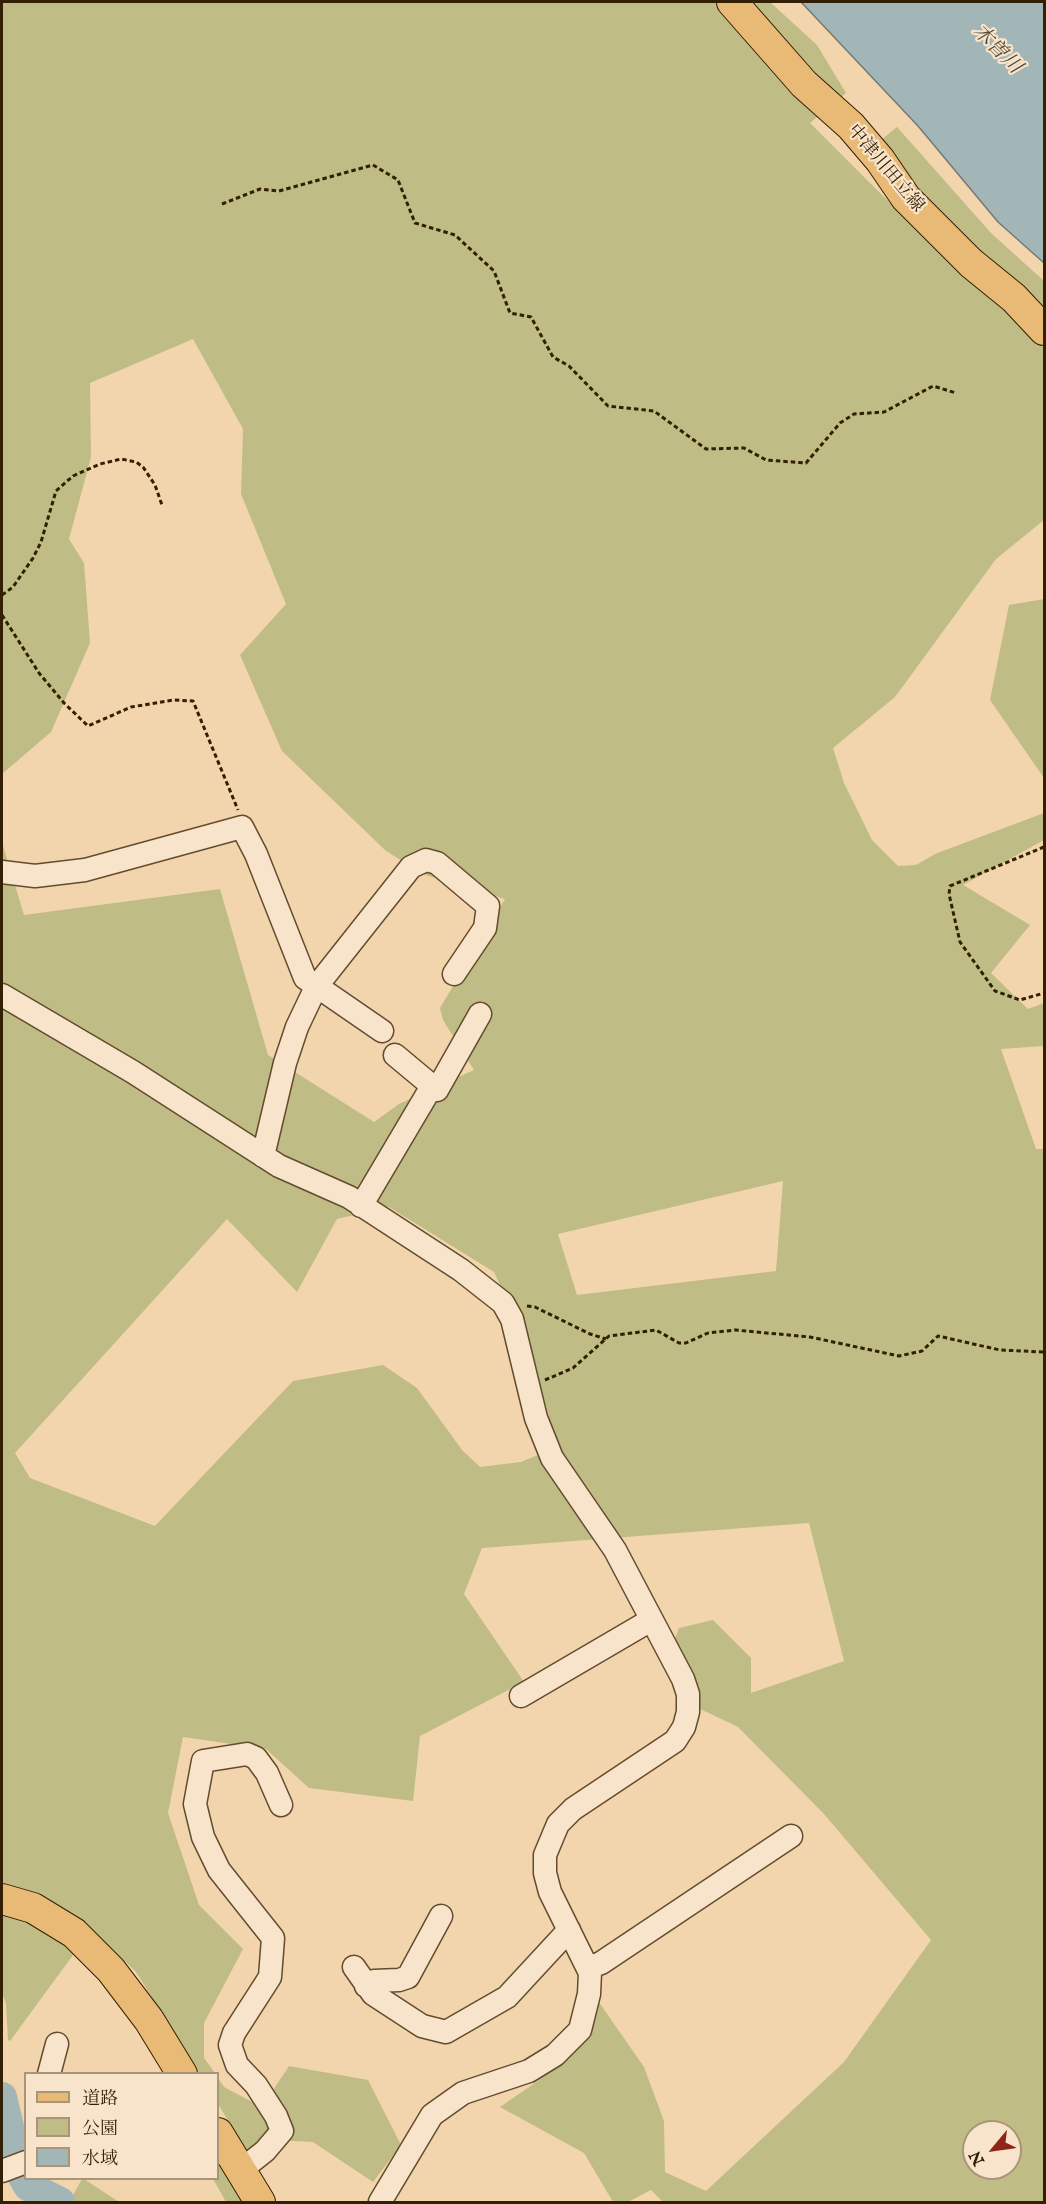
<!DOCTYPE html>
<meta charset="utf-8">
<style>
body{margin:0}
#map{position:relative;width:1046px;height:2204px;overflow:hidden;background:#f2d5ad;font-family:"IM FELL English","Noto Serif JP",serif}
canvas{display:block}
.frame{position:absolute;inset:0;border:3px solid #331f03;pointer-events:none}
.legend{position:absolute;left:24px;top:2072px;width:195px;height:108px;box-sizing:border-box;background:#f7e4ca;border:2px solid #a9957a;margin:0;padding:8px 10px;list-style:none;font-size:18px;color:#331f03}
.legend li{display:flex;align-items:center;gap:12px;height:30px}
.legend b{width:30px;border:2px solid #a9957a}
.north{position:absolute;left:962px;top:2120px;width:60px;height:60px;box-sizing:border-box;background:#f7e4ca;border:2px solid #a9957a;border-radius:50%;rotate:241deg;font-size:16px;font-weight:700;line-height:24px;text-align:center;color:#331f03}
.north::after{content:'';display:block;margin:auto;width:21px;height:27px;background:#8f2418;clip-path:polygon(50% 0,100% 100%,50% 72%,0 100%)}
</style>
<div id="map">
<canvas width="1046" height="2204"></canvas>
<div class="frame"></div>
<ul class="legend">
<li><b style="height:8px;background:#e9ba76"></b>道路</li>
<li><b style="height:16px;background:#bfbc86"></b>公園</li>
<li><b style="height:16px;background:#a2b5b7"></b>水域</li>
</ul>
<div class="north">N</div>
</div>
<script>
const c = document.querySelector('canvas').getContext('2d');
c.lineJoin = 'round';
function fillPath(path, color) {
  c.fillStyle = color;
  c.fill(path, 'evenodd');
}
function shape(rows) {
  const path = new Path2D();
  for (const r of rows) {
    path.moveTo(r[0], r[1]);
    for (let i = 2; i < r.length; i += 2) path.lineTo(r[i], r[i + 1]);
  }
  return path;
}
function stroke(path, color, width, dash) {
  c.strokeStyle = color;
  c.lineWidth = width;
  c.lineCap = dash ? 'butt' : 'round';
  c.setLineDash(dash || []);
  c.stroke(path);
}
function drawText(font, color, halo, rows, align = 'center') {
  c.font = font + ' "IM FELL English","Noto Serif JP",serif';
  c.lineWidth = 4.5;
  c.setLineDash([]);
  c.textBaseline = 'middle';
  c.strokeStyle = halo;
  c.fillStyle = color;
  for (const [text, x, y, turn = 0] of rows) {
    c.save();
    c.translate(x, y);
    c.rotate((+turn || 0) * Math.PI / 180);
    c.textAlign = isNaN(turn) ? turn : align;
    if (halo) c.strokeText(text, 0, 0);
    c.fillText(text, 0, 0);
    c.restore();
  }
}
const green = shape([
 [2,2,770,2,817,45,846,93,810,123,891,204,911,186,881,140,897,127,991,233,1044,281,1044,520,996,559,895,697,833,748,844,783,872,840,898,866,916,865,935,854,1044,813,1044,840,963,885,1030,925,991,973,1028,1009,1044,1003,1044,1046,1001,1049,1036,1149,1044,1149,1044,2202,663,2202,651,2190,628,2202,613,2202,584,2153,500,2107,558,2067,589,2030,594,1995,644,2067,664,2121,665,2172,706,2191,844,2062,931,1940,824,1814,738,1727,694,1706,672,1647,679,1628,713,1620,751,1658,751,1693,844,1661,809,1523,482,1548,464,1594,524,1682,420,1736,413,1801,309,1788,266,1749,183,1737,168,1813,199,1905,243,1949,204,2023,204,2058,215,2073,199,2073,136,1972,92,1929,10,2041,8,2040,6,2004,2,1992,2,842,24,915,220,889,268,1055,374,1122,399,1104,474,1070,443,1020,440,1008,505,899,422,874,385,850,282,751,240,655,286,604,241,494,243,429,193,339,90,383,91,457,69,539,84,563,90,643,51,732,2,774],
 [783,1181,776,1271,577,1295,558,1234],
 [389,1207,494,1272,531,1350,557,1447,521,1462,480,1467,462,1450,417,1388,383,1365,293,1381,155,1526,30,1478,15,1453,227,1219,297,1292,337,1219],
 [974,2132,1010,2132,1010,2168,974,2168],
 [1044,599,1044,778,990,700,1009,605],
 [289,2066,368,2080,401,2145,373,2182,313,2142,275,2140,236,2185,247,2202,226,2202,213,2179,218,2178,218,2150,230,2124,218,2104,218,2078,224,2087,262,2107],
 [82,2179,84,2179,119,2202,69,2202]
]);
const water = shape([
 [801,2,1044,2,1044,263,998,222,918,126,801,2]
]);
const river = shape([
 [2,2097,19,2170,28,2186,60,2202]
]);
const path = shape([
 [222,204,260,189,279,191,373,165,398,180,415,223,455,235,494,271,510,313,531,317,553,357,569,366,608,406,654,411,706,449,744,448,766,460,806,463,840,423,854,414,884,412,933,386,956,393],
 [2,595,13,587,33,558,41,542,56,491,73,476,100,464,121,459,136,462,143,467,155,485,162,505],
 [2,615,39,673,64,703,88,726,131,707,174,700,193,701,238,810],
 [1044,847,950,886,949,894,960,942,995,991,1020,1000,1044,993],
 [527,1306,535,1307,590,1334,606,1339],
 [545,1380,573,1368,609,1336,656,1330,679,1343,686,1343,708,1333,735,1330,810,1337,899,1356,922,1351,938,1336,1000,1350,1044,1352]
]);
const minor = shape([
 [2,872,35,876,85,870,242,827,256,854,305,978,382,1031],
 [2,995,133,1072,279,1166,349,1197,461,1270,503,1303,512,1319,536,1418,552,1458,615,1550,683,1679,688,1694,688,1712,684,1727,675,1741,573,1809,558,1824,545,1855,545,1873,550,1892,590,1973,589,1994,580,2030,555,2055,529,2071,463,2093,432,2115,380,2202],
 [395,1055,437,1090,480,1014],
 [263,1156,285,1063,297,1027,316,987,411,867,426,860,437,863,488,906,485,928,454,974],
 [361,1206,432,1086],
 [521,1696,651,1620],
 [354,1967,373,1994,422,2026,446,2032,507,1997,569,1930],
 [588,1968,601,1963,791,1836],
 [366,1986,374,1981,399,1980,408,1977,441,1916],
 [49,2074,57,2044],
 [241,2170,265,2151,282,2131,276,2116,256,2085,237,2065,230,2045,234,2033,270,1977,273,1938,219,1870,203,1837,195,1804,203,1761,247,1754,256,1758,267,1773,281,1805],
 [2,2171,26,2162]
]);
const major = shape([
 [732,2,804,84,851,126,880,160,906,198,971,263,1014,298,1044,330],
 [2,1899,33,1908,74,1933,111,1970,149,2020,182,2074],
 [218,2133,260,2202]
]);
const streetNames = [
 ["中津川田立線",885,169,50]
];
const waterNames = [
 ["木曽川",996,50,45]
];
fillPath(green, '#bfbc86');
fillPath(water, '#a2b5b7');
stroke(water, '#76796f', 1.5);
stroke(river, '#a2b5b7', 30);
stroke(minor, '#634c2e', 25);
stroke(major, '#331f03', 32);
stroke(path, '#331f03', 3, [4.5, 3]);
stroke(minor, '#f7e4ca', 22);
stroke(major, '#e9ba76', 30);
drawText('18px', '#331f03', '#f7e4ca', streetNames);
drawText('italic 20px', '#544c39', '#f7e4ca', waterNames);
</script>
